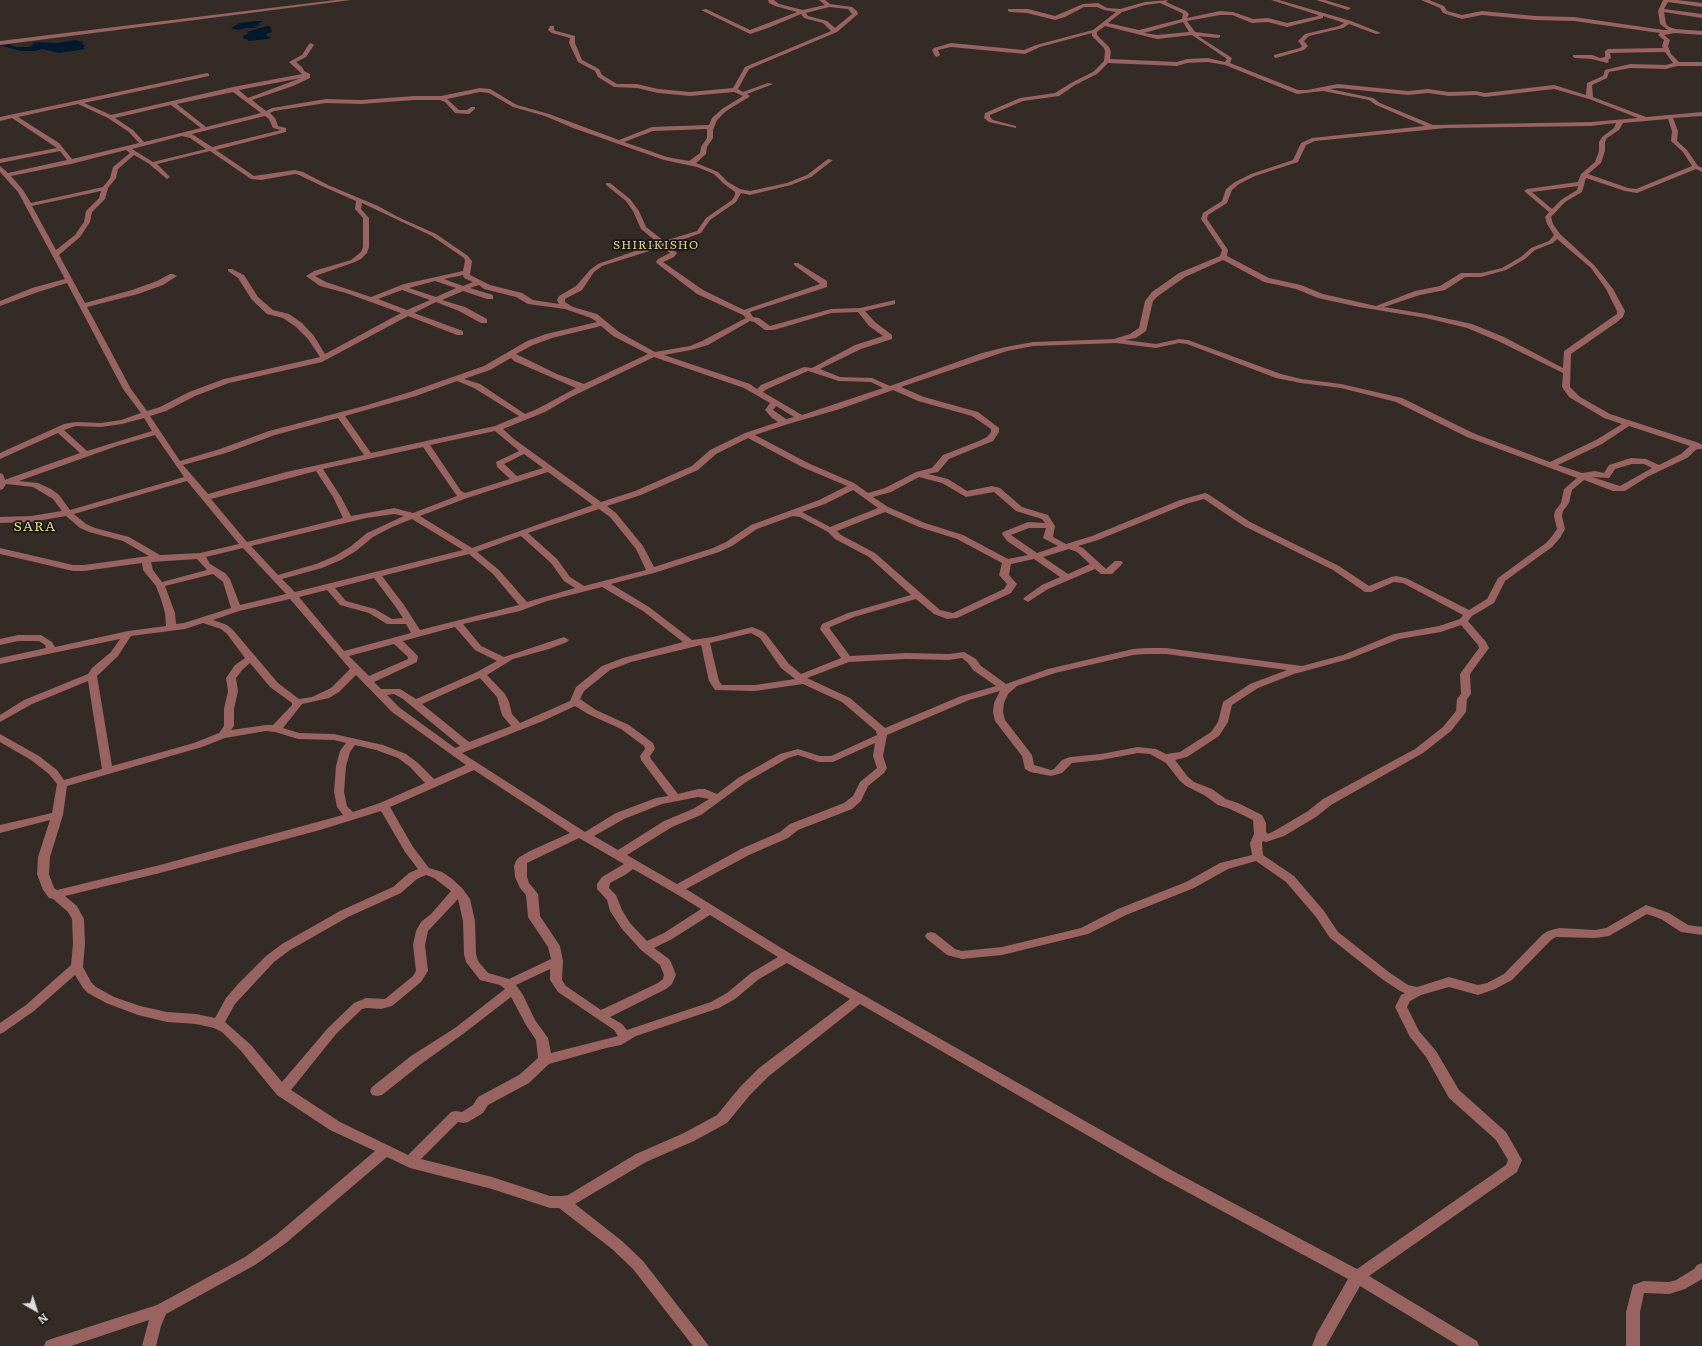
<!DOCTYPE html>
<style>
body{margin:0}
#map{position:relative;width:1702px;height:1346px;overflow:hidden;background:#342b27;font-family:Literata,serif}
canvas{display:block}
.north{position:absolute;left:16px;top:1290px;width:40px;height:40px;-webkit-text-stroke:3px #191513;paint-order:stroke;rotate:141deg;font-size:11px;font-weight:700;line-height:16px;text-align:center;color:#e3dddb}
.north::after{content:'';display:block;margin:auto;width:14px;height:18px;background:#e3dddb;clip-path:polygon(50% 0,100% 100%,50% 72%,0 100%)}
</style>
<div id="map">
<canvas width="1702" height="1346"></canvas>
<div class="north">N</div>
</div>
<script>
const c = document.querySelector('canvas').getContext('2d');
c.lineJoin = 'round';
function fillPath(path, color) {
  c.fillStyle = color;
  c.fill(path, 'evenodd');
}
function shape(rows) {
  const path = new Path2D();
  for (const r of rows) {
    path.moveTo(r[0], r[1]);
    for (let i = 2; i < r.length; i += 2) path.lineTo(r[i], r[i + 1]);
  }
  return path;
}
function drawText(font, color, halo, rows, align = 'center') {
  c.font = font + ' Literata,serif';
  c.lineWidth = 3.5;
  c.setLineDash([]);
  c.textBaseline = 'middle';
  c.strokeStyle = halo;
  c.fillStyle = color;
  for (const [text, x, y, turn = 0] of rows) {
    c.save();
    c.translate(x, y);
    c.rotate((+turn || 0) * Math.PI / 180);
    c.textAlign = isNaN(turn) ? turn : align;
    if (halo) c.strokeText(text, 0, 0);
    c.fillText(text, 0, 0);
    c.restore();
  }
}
const water = shape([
 [256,21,263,21,258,24,261,25,254,26,257,28,246,28,237,30,231,28,240,23],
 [268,26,270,26,272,32,266,34,267,36,272,37,267,39,248,41,247,39,244,39,243,36,249,33,246,32],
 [75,40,83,42,82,44,86,46,83,47,85,49,59,53,43,49,35,51,20,51,0,45,9,44,16,47,30,47,35,42,57,43]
]);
const minor = shape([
 [336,0,351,0,0,45,0,41,336,0],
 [768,0,774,0,779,4,803,10,825,5,819,0,825,0,830,4,852,7,857,11,858,14,837,32,749,69,738,89,743,92,768,83,773,84,747,94,750,96,749,97,726,111,717,120,713,130,713,138,707,147,706,154,696,163,718,172,728,182,740,189,750,191,787,183,807,175,828,159,833,160,811,177,791,185,750,195,741,193,736,202,710,220,701,233,668,245,677,253,674,257,663,262,703,290,744,310,820,284,794,265,794,263,798,263,827,281,827,287,750,312,753,317,759,318,770,326,831,309,860,308,895,300,895,304,865,311,875,322,892,335,892,339,861,349,820,369,840,377,872,378,890,386,982,353,1006,347,1033,342,1114,339,1130,334,1139,328,1145,301,1152,292,1179,273,1220,256,1222,250,1201,219,1203,213,1222,201,1226,189,1235,182,1251,174,1293,160,1301,143,1312,138,1425,126,1376,105,1369,100,1323,91,1297,94,1225,65,1208,62,1187,63,1177,66,1108,63,1097,74,1075,85,1059,96,1023,101,990,115,990,117,993,120,1016,126,1016,128,989,122,984,118,985,113,1020,98,1055,93,1071,83,1093,72,1104,61,1105,52,1104,48,1092,36,1092,33,1040,47,1025,54,951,47,938,50,940,55,937,57,935,56,932,50,934,48,951,43,1024,50,1036,45,1093,30,1116,12,1104,10,1097,7,1084,7,1065,17,1055,20,1027,13,1010,12,1008,11,1008,9,1028,9,1055,16,1083,4,1098,3,1107,8,1120,9,1145,2,1168,0,1166,2,1186,11,1189,14,1187,18,1220,11,1233,12,1253,19,1268,18,1287,23,1318,16,1318,15,1271,0,1279,0,1351,21,1381,33,1376,34,1349,24,1343,28,1309,36,1304,41,1308,46,1304,50,1276,58,1274,57,1274,55,1300,48,1302,46,1298,41,1305,34,1339,26,1344,23,1323,16,1323,18,1287,27,1268,22,1252,23,1232,15,1220,15,1187,21,1195,32,1220,35,1220,37,1218,38,1198,36,1232,58,1230,63,1298,90,1307,90,1338,84,1408,91,1428,89,1449,92,1476,91,1485,93,1554,85,1586,95,1587,83,1603,76,1605,70,1630,64,1666,65,1673,63,1665,52,1610,53,1611,58,1608,60,1609,62,1607,63,1592,59,1575,58,1573,57,1573,55,1592,55,1600,58,1605,57,1605,51,1608,49,1663,48,1662,46,1664,40,1658,35,1660,33,1574,21,1535,20,1482,15,1462,19,1443,13,1440,8,1421,0,1429,0,1444,6,1447,11,1462,15,1482,11,1535,16,1574,17,1664,30,1668,30,1660,24,1658,11,1663,0,1677,0,1702,3,1702,7,1668,2,1664,9,1702,14,1702,18,1664,12,1666,24,1669,27,1676,29,1702,31,1702,35,1675,33,1664,35,1670,40,1668,46,1671,54,1679,62,1702,62,1702,66,1677,66,1666,69,1630,68,1609,72,1607,78,1592,85,1593,97,1646,117,1702,112,1702,116,1673,118,1678,131,1677,141,1687,150,1698,166,1702,168,1702,172,1696,169,1637,193,1625,191,1586,178,1582,192,1565,202,1551,217,1553,224,1560,234,1595,266,1613,289,1625,311,1623,317,1617,322,1571,354,1570,387,1580,397,1610,414,1699,443,1702,445,1702,449,1697,449,1687,458,1647,477,1625,491,1613,491,1584,480,1572,490,1569,503,1563,511,1562,516,1565,529,1560,538,1552,547,1505,581,1494,603,1472,616,1468,621,1486,642,1489,648,1470,674,1471,694,1467,699,1466,712,1451,731,1423,753,1331,805,1316,817,1284,836,1266,842,1263,841,1262,843,1263,855,1294,876,1324,911,1338,932,1390,973,1408,985,1417,987,1449,977,1478,985,1487,983,1504,974,1543,934,1548,931,1559,928,1595,930,1606,928,1646,905,1669,913,1688,925,1702,927,1702,935,1681,932,1661,919,1647,914,1609,936,1595,938,1556,937,1551,940,1512,980,1495,989,1478,995,1449,987,1421,995,1410,1001,1407,1007,1419,1031,1436,1051,1459,1090,1506,1132,1522,1160,1517,1172,1369,1276,1477,1341,1479,1346,1459,1346,1360,1286,1326,1346,1312,1346,1317,1333,1348,1279,1163,1179,860,1004,769,1076,750,1095,727,1123,694,1141,646,1162,575,1204,622,1241,643,1261,709,1346,693,1346,633,1269,612,1249,559,1208,550,1208,492,1189,410,1168,387,1157,286,1243,255,1265,166,1314,161,1326,156,1346,142,1346,149,1320,71,1346,44,1346,46,1341,51,1339,157,1305,245,1257,276,1235,375,1151,330,1130,277,1095,241,1051,222,1032,214,1028,196,1024,167,1022,138,1015,106,1003,88,993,83,988,75,975,34,1011,4,1032,0,1034,0,1023,26,1005,71,965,73,944,72,919,68,912,53,899,49,898,43,890,37,874,38,857,50,820,0,833,0,825,52,813,57,784,49,774,31,760,0,742,0,734,39,756,57,770,64,780,102,769,88,681,32,704,0,722,0,715,24,700,88,674,92,668,111,652,120,639,0,664,0,658,46,648,45,645,39,641,18,641,0,645,0,639,18,635,41,635,52,642,55,647,128,631,166,626,165,613,161,599,156,586,143,570,142,563,84,571,73,571,0,554,0,548,73,565,84,565,149,556,123,541,89,532,80,528,66,516,31,522,0,523,0,517,31,516,62,511,53,499,33,487,6,484,3,489,0,490,0,473,3,474,5,480,7,479,80,453,58,433,0,459,0,453,64,424,76,422,101,423,121,420,141,413,123,389,67,283,38,292,0,306,0,301,32,288,65,279,18,192,0,172,0,166,8,173,67,160,60,151,0,163,0,159,57,148,12,118,0,121,0,117,207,73,209,74,209,76,84,103,111,115,233,87,302,74,289,62,302,55,309,44,311,43,314,45,306,57,296,62,302,67,304,71,310,74,310,78,293,86,252,100,266,111,272,108,326,99,361,100,414,96,441,96,480,88,490,89,517,105,549,114,619,140,652,127,709,125,712,118,722,109,743,96,734,92,690,96,658,93,637,88,614,87,598,77,595,71,578,62,569,43,570,38,552,33,548,30,550,26,554,26,554,30,556,31,575,36,575,43,582,60,599,69,602,75,617,84,637,84,658,89,690,92,733,88,745,67,831,31,823,23,804,18,801,14,768,28,750,34,701,10,706,9,750,30,797,12,775,6,769,3,768,0],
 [1160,3,1182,13,1183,14,1182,19,1139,30,1108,23,1122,12,1145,5,1160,3],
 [829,7,848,9,852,14,835,28,827,21,808,16,806,13,829,7],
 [1183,22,1189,32,1157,35,1144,33,1183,22],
 [1105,26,1157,39,1192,35,1227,59,1225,62,1208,58,1187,59,1177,62,1110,59,1111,52,1109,47,1097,35,1097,32,1105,26],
 [301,78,248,98,239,90,301,78],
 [1338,88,1408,95,1428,93,1449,96,1476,95,1485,97,1554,89,1589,99,1638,118,1591,122,1433,125,1380,103,1373,98,1330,89,1338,88],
 [233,92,261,113,206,127,177,104,233,92],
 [480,92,489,93,513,107,545,116,573,128,664,160,697,167,714,174,724,184,735,192,735,195,732,200,706,218,697,231,664,241,646,227,639,211,630,199,610,183,606,183,606,185,626,201,633,211,641,229,658,243,598,264,590,270,576,286,559,296,557,300,559,304,533,300,522,293,490,285,470,275,472,261,468,256,436,234,398,217,378,206,328,185,303,172,295,170,254,176,216,150,286,132,286,128,278,126,275,118,270,113,274,111,326,103,361,104,414,100,440,100,445,102,455,113,469,114,475,109,475,107,471,107,467,110,459,110,447,99,480,92],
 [78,104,108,118,129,132,139,143,72,159,59,143,18,117,78,104],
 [171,105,201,128,144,142,133,130,115,118,171,105],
 [265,116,269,119,273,128,281,130,212,147,192,134,265,116],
 [1668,119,1672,131,1671,141,1683,152,1692,166,1636,189,1628,188,1588,174,1601,163,1605,151,1605,142,1607,138,1619,130,1623,123,1668,119],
 [1616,123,1614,128,1602,137,1599,142,1599,151,1595,162,1581,174,1578,182,1527,189,1524,191,1549,212,1545,217,1547,224,1554,235,1549,241,1531,248,1521,257,1502,268,1481,273,1461,273,1440,286,1415,291,1376,306,1323,294,1301,285,1269,278,1227,256,1228,250,1207,219,1208,215,1227,203,1232,190,1239,184,1255,176,1298,162,1306,145,1315,141,1446,128,1591,126,1616,123],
 [707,129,707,138,701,147,700,153,689,161,667,157,624,142,653,131,707,129],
 [182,136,190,138,206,149,153,162,132,149,182,136],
 [126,150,130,153,113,167,110,178,103,187,31,203,23,190,11,176,71,164,126,150],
 [210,151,251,179,261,180,295,174,299,175,324,187,356,201,355,209,363,218,363,247,361,252,351,260,314,271,306,276,320,286,346,293,401,313,325,354,314,336,302,323,289,314,273,310,258,297,244,275,232,269,228,269,228,271,238,278,252,300,267,314,283,318,296,327,308,339,320,357,224,379,189,392,160,407,147,411,131,389,87,307,138,294,163,285,177,276,173,274,170,274,157,281,132,290,85,303,59,255,80,237,90,222,92,212,105,199,108,188,116,178,118,169,134,155,148,163,167,179,170,177,157,164,210,151],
 [1578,186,1577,190,1561,200,1552,209,1532,192,1578,186],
 [101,191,99,198,86,211,84,222,75,235,56,250,32,206,101,191],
 [362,203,432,236,464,258,465,261,463,271,404,284,371,297,326,282,315,276,355,262,361,259,367,253,369,247,369,218,361,209,362,203],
 [1557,239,1591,268,1606,289,1617,311,1617,314,1611,318,1564,351,1563,368,1504,337,1472,324,1426,314,1384,307,1420,295,1445,290,1465,277,1481,277,1506,270,1525,259,1535,250,1553,243,1557,239],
 [662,247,670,253,658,259,656,262,659,265,697,294,743,315,746,318,702,341,690,346,655,352,619,332,597,314,573,307,565,302,565,299,582,290,594,272,602,266,662,247],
 [1223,260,1264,282,1296,289,1318,298,1359,307,1426,318,1467,328,1498,341,1563,373,1562,387,1569,397,1604,418,1622,424,1596,440,1550,462,1473,433,1402,398,1341,384,1301,379,1281,374,1188,340,1179,339,1156,344,1125,340,1136,338,1146,331,1153,301,1158,296,1185,277,1223,260],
 [463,275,464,278,473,282,463,286,444,279,463,275],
 [435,281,456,288,436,297,409,288,435,281],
 [479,285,484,289,516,297,528,304,565,309,591,318,597,322,546,334,527,341,484,366,410,392,364,406,269,431,220,449,180,461,150,416,166,411,195,396,229,383,322,362,408,316,457,335,463,335,463,331,414,313,436,302,459,311,481,323,487,323,487,319,465,307,442,300,463,291,487,299,493,299,493,295,470,288,479,285],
 [402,290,430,300,407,310,378,299,402,290],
 [858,312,869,326,883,336,855,345,812,368,804,367,761,385,757,389,750,384,664,355,691,350,708,345,750,321,754,322,765,330,774,330,831,313,858,312],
 [601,326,613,336,648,354,584,384,557,374,516,354,533,345,552,338,601,326],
 [1116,343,1156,348,1179,343,1187,344,1276,378,1301,383,1341,388,1396,402,1467,437,1577,478,1564,489,1561,503,1555,511,1554,516,1557,529,1553,535,1546,543,1498,578,1487,599,1469,610,1406,578,1396,576,1391,577,1369,586,1339,566,1250,522,1208,494,1205,493,1180,500,1092,536,1066,544,1053,537,1055,526,1048,515,1022,507,1000,488,992,486,967,491,948,479,928,474,938,472,949,459,993,441,999,432,999,428,978,412,924,397,901,387,1007,351,1033,346,1116,343],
 [654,357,744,388,770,403,765,410,772,418,778,422,745,433,710,450,692,466,635,491,601,502,514,439,503,429,545,412,571,397,654,357],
 [511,358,514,361,576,388,539,408,525,414,480,384,464,379,490,370,511,358],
 [808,371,839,381,871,382,883,388,802,415,763,392,767,389,808,371],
 [457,381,474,388,519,416,495,426,371,453,345,416,416,396,457,381],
 [893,390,918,401,972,416,991,429,991,432,987,437,979,441,943,455,932,468,916,472,885,488,868,493,854,483,808,463,755,435,788,424,840,409,893,390],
 [776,406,794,417,786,419,773,410,776,406],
 [144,418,152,431,87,451,64,430,76,426,101,427,122,424,144,418],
 [338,418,364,455,286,472,208,494,183,465,226,453,275,435,338,418],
 [1629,426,1690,446,1681,454,1659,465,1646,459,1631,458,1609,465,1604,473,1595,471,1582,473,1558,465,1602,444,1629,426],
 [495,431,519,451,496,462,497,467,510,479,465,493,461,491,430,445,495,431],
 [155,435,184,477,70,510,59,495,51,489,38,483,19,481,117,446,155,435],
 [748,438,802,467,847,486,819,500,751,525,726,542,713,548,654,567,643,546,616,513,607,506,641,495,698,470,716,454,748,438],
 [423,447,457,496,413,513,394,508,351,516,341,497,323,469,423,447],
 [524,454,543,468,517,476,504,464,524,454],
 [1632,464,1644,464,1652,468,1620,486,1592,477,1609,478,1615,469,1632,464],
 [316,471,333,497,343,518,247,542,211,499,316,471],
 [548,472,593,505,472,548,420,516,467,498,548,472],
 [919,477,942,483,966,497,994,492,1016,511,1042,519,1045,523,1028,522,1003,532,1002,534,1007,541,1028,555,1008,559,963,535,925,523,888,507,873,497,891,492,919,477],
 [187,481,239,544,200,553,160,555,129,537,95,528,86,524,74,514,187,481],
 [853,490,878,508,830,527,802,512,825,504,853,490],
 [1204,499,1244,526,1333,570,1365,592,1371,592,1394,582,1403,583,1463,615,1460,619,1439,626,1394,634,1343,655,1302,666,1166,648,1146,648,1133,649,1048,669,1006,684,981,666,976,659,964,652,949,654,906,653,850,656,830,629,830,627,854,617,916,599,934,614,947,619,957,618,1011,593,1017,584,1009,575,1011,564,1034,559,1060,577,1042,585,1025,597,1023,599,1028,602,1048,589,1095,569,1101,574,1112,574,1123,563,1121,561,1115,561,1106,569,1083,548,1078,546,1098,540,1186,504,1204,499],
 [599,509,610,517,636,549,646,570,584,586,570,577,557,559,528,533,599,509],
 [885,512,919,527,957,539,1002,563,999,575,1007,584,1004,589,953,613,940,610,875,553,841,535,837,531,885,512],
 [394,514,404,516,367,533,350,547,335,556,316,564,278,575,251,546,366,518,394,514],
 [793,516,800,517,828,532,835,539,869,557,911,595,848,613,822,624,820,629,841,658,801,674,789,664,766,634,762,631,752,627,713,637,692,640,649,607,611,584,654,573,719,552,732,546,757,529,793,516],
 [412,519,463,550,295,592,282,579,322,568,341,560,356,551,373,537,392,527,412,519],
 [1029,528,1046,528,1043,538,1058,546,1037,553,1011,535,1029,528],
 [521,536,551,563,564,581,575,588,527,602,499,570,477,552,521,536],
 [243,548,286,594,240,605,230,579,225,573,210,564,206,557,243,548],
 [1069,549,1077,552,1090,564,1068,574,1043,557,1069,549],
 [469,554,493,574,519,605,420,630,404,605,382,576,469,554],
 [197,559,207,570,162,582,153,570,151,562,197,559],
 [213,574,223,582,231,608,184,623,176,624,175,613,165,586,213,574],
 [374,578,395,606,403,618,392,619,375,609,346,601,335,588,374,578],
 [602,587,643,611,683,642,623,658,602,666,576,687,570,701,520,723,512,714,509,702,505,694,487,675,513,659,549,649,567,642,569,640,564,637,504,657,481,646,463,624,520,611,547,601,602,587],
 [327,590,340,605,369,613,387,624,406,624,411,633,344,651,299,597,327,590],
 [290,599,350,669,331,688,312,697,299,699,278,683,233,630,227,625,213,620,239,611,290,599],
 [203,623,221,629,227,634,245,658,235,665,226,678,228,691,224,709,224,726,219,733,194,743,112,766,97,676,118,656,131,636,185,629,203,623],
 [1461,625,1478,645,1479,648,1460,674,1461,694,1457,699,1456,711,1443,727,1415,749,1323,799,1308,811,1276,830,1268,834,1266,832,1266,823,1262,815,1238,803,1226,799,1212,789,1194,782,1188,777,1175,760,1187,757,1219,736,1228,722,1232,705,1258,688,1294,674,1349,659,1399,639,1441,632,1461,625],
 [455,627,475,650,497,661,477,672,416,699,400,689,381,689,374,682,417,662,418,656,403,641,455,627],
 [751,633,760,638,781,668,795,679,755,685,722,685,719,681,710,643,751,633],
 [394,644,408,657,408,659,369,676,349,656,394,644],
 [701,645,709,681,715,690,755,691,803,684,842,702,876,731,877,735,831,756,820,756,798,749,780,754,738,778,717,794,705,789,698,789,678,794,651,759,650,756,655,749,653,743,629,725,596,710,580,699,584,691,610,670,631,662,701,645],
 [1146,654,1166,654,1287,670,1250,684,1223,702,1218,722,1211,732,1180,752,1166,754,1156,749,1138,747,1101,754,1070,757,1062,760,1054,769,1051,770,1034,765,1032,755,1005,720,1003,712,1004,703,1008,694,1017,686,1055,673,1133,655,1146,654],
 [962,658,968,663,973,670,996,686,961,696,885,728,850,698,807,678,849,662,906,659,949,660,962,658],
 [250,663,270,687,292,703,292,705,273,725,266,725,231,730,234,726,234,709,238,691,236,678,243,669,250,663],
 [356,675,392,712,466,765,434,779,418,763,406,754,383,745,334,734,299,733,283,728,302,704,329,698,339,692,356,675],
 [480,678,497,697,502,715,511,726,469,742,422,704,480,678],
 [1000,691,994,703,993,712,995,721,1022,756,1025,769,1030,772,1051,776,1062,773,1072,763,1101,760,1138,753,1150,754,1166,763,1180,781,1186,786,1204,795,1218,805,1230,809,1253,820,1254,834,1250,843,1252,855,1220,863,1186,882,1118,909,1081,928,1002,947,962,951,955,949,935,933,931,932,927,933,925,936,927,939,947,955,962,959,1002,955,1088,934,1126,915,1194,888,1228,869,1256,861,1286,882,1316,917,1330,938,1382,979,1400,991,1405,993,1401,995,1395,1007,1410,1037,1426,1057,1449,1098,1496,1140,1508,1160,1506,1165,1357,1269,1173,1171,791,954,686,889,749,855,788,838,798,830,852,809,861,801,868,786,884,773,887,768,883,756,887,735,969,700,1000,691],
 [394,694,403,699,460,746,455,748,400,708,387,695,394,694],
 [575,706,588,714,621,729,644,746,645,749,640,756,641,760,668,796,656,798,616,813,585,832,462,753,543,721,575,706],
 [266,731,275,732,298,739,334,740,346,743,340,751,336,766,334,792,337,807,343,815,160,865,57,890,54,888,49,874,50,857,63,815,67,786,202,747,225,738,266,731],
 [875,743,873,756,877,768,860,782,853,796,844,803,790,824,780,832,741,849,677,884,627,855,672,827,701,815,746,782,788,758,798,755,819,762,833,762,875,743],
 [355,745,376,750,398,758,410,767,425,783,380,803,353,812,347,806,344,792,346,766,350,752,355,745],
 [474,770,570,833,530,851,518,858,516,861,514,866,515,877,520,888,526,895,528,917,548,947,551,959,509,979,488,973,478,961,476,954,475,921,470,899,462,888,451,878,442,872,429,868,413,847,390,807,474,770],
 [698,797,709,799,693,809,664,821,618,850,594,836,624,819,662,804,698,797],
 [381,811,405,852,418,869,409,873,393,887,340,911,282,944,266,956,238,984,226,998,215,1018,196,1014,167,1012,140,1006,114,997,96,987,91,982,83,967,85,944,84,919,77,906,65,896,160,873,320,830,381,811],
 [579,838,624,864,602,877,597,884,597,889,607,900,610,911,622,929,641,950,660,965,664,975,663,979,658,983,601,1010,566,986,562,980,563,961,560,946,540,916,538,894,529,883,527,877,527,863,579,838],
 [633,869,673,892,701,909,664,933,647,941,630,923,622,910,616,895,609,888,610,883,625,875,633,869],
 [426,875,434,878,451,891,431,914,421,922,416,931,413,945,416,971,413,976,385,999,366,998,354,1003,328,1028,282,1082,251,1045,225,1022,235,1004,274,962,290,950,348,917,401,893,417,879,426,875],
 [458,899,463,921,464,954,466,962,480,980,500,985,505,989,455,1028,411,1056,372,1087,370,1091,372,1095,377,1096,382,1095,421,1064,463,1034,511,997,526,1025,536,1040,538,1058,519,1075,478,1097,473,1105,462,1112,456,1111,451,1112,408,1155,340,1122,291,1090,336,1034,362,1009,367,1008,381,1009,392,1006,421,982,428,971,425,945,428,931,458,899],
 [710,915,778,957,751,973,727,993,711,1002,627,1030,622,1024,610,1017,666,989,672,984,676,975,671,962,669,959,654,948,672,939,710,915],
 [787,963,850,999,759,1068,740,1087,717,1115,684,1133,636,1154,568,1195,562,1196,550,1196,492,1177,421,1159,458,1122,463,1123,468,1122,483,1113,488,1105,529,1083,549,1064,606,1048,621,1045,636,1036,719,1008,735,999,759,979,787,963],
 [550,969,550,980,558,992,614,1030,618,1036,551,1053,548,1038,535,1020,523,995,516,985,550,969],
 [1316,0,1325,0,1351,8,1348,10,1316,0],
 [1702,1263,1702,1279,1685,1289,1669,1294,1644,1293,1640,1312,1640,1346,1626,1346,1626,1312,1633,1285,1644,1281,1669,1282,1676,1280,1694,1269,1697,1265,1702,1263]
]);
const farQuarternames = [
 ["SHIRIKISHO",656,245]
];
const quarterNames = [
 ["SARA",35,527]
];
fillPath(water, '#00192f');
fillPath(minor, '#986360');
c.letterSpacing = '1px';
drawText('12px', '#dad486', '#191513', farQuarternames);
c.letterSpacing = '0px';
c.letterSpacing = '1px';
drawText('14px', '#dad486', '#191513', quarterNames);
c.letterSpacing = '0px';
</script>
